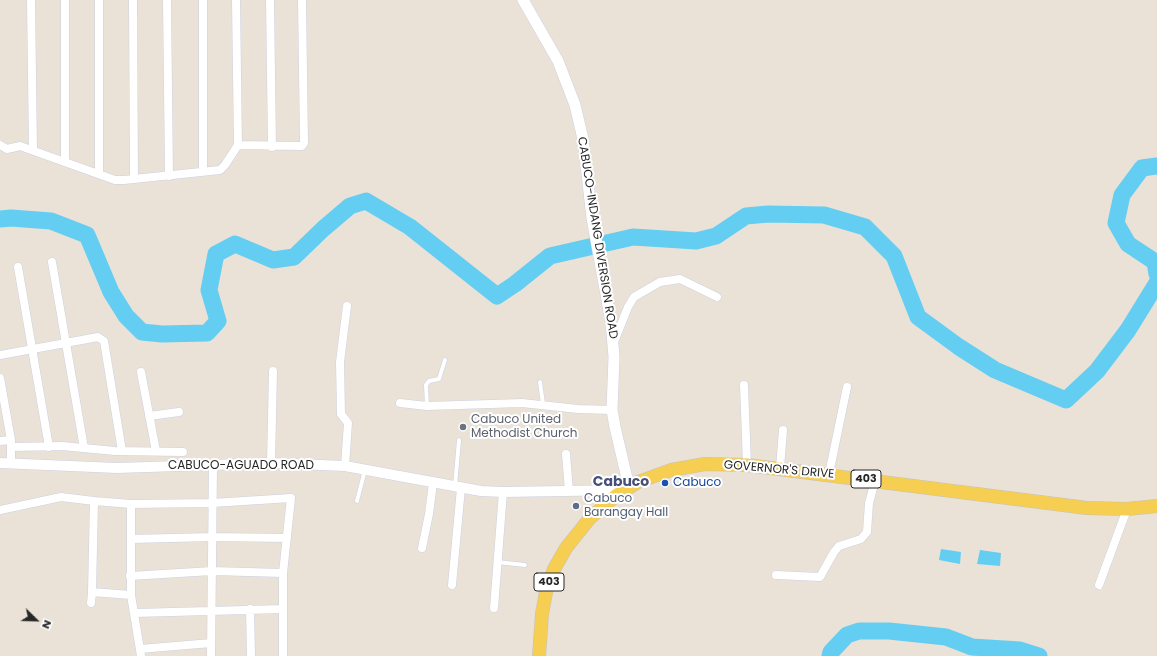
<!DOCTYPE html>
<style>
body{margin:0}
#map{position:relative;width:1157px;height:656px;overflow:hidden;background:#eae2d7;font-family:Poppins,sans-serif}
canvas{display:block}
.north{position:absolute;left:16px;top:600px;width:40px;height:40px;-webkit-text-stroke:3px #fff;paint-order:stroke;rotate:113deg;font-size:11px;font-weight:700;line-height:16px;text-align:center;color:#272727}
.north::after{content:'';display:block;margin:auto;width:14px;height:18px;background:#272727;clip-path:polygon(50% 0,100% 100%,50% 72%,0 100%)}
</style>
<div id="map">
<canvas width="1157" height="656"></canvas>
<div class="north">N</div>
</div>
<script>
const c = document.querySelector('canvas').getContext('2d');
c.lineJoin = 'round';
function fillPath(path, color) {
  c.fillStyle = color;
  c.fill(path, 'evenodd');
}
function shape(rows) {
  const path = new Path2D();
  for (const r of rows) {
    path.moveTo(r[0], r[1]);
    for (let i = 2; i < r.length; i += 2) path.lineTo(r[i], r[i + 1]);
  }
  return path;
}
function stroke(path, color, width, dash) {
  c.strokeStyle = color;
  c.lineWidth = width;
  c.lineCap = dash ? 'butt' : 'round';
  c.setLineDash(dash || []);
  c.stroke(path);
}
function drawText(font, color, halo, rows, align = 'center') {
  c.font = font + ' Poppins,sans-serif';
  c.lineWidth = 4;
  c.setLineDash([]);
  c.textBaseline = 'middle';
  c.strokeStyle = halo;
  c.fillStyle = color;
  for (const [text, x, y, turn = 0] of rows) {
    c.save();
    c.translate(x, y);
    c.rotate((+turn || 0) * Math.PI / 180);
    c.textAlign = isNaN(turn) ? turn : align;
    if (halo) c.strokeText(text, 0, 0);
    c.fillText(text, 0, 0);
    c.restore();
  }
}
const water = shape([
 [941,549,961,552,960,564,939,560],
 [980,550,1001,553,1000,566,977,564]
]);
const river = shape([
 [1157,166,1142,168,1122,195,1116,223,1128,244,1155,262,1157,274],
 [0,219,11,218,51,221,87,235,111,292,126,316,142,332,162,334,207,333,218,321,209,290,216,254,235,244,273,260,294,257,323,229,350,206,366,201,410,227,497,296,515,284,550,256,633,237,696,241,716,236,746,216,768,214,824,215,865,227,894,256,918,317,959,347,995,370,1066,400,1097,371,1128,330,1157,283],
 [830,656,831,652,847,635,859,631,889,631,946,637,972,647,1020,650,1039,656]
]);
const service = shape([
 [540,382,543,404],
 [427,406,426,385,429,381,439,379,445,360],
 [455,486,459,440],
 [357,501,365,470],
 [497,562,525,565]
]);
const minor = shape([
 [31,0,33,150],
 [65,0,65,160],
 [133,0,134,179],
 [167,0,169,176],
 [203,0,203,171],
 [236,0,238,145],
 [270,0,272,147],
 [0,145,7,149,20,146,115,180,124,180,220,170,225,165,238,145,302,146,304,143,302,0],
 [99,174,99,0],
 [52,262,84,448],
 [18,267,49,447],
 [614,342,628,307,634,297,660,282,680,279,717,297],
 [0,355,98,337,104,341,122,451],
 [141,372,156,451],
 [0,378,11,440],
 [744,385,747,465],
 [400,403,427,406,522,403,578,409,612,410],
 [149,416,179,412],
 [0,441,11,440,11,463],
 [11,447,62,446,115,451,183,452],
 [566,454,569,491],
 [271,463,273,371],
 [345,466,348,423,341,414,340,362,347,306],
 [780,468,783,430],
 [829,474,847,387],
 [94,501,131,504,212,503,291,498,283,573,283,656],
 [0,510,61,497,94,501,92,592],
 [131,539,212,537,287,538],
 [422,548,429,514,433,483],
 [776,575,820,577,834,552,839,546,861,539,867,532,869,503,875,481],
 [130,576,212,571,283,573],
 [452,585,461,488],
 [1099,585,1127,509],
 [131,595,131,504],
 [91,603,92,592,131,595,141,656],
 [494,608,503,492],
 [250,609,251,656],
 [135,613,283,609],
 [140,649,211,643],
 [211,656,213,465]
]);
const tertiary = shape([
 [0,463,117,468,271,463,345,466,481,491,503,492,625,490]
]);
const secondary = shape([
 [523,0,558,61,575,105,583,139,592,218,611,322,614,357,612,410,615,427,629,487]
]);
const primary = shape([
 [539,656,542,614,546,592,554,569,566,548,590,518,617,495,638,482,671,470,705,464,747,465,1087,508,1127,509,1157,506]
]);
const markers = [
 [463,427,4,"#6b7280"],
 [665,483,4,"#1a4fb4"],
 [576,506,4,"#5c6f8a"]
];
const shields = [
 [866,479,30],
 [549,582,30]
];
const shieldNames = [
 ["403",866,479],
 ["403",549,582]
];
const streetNames = [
 ["CABUCO-INDANG DIVERSION ROAD",597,238,81],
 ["CABUCO-AGUADO ROAD",241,466],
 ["GOVERNOR'S DRIVE",779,470,5]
];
const worshipNames = [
 ["Cabuco United",471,420],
 ["Methodist Church",471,434]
];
const transitNames = [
 ["Cabuco",673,483]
];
const serviceNames = [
 ["Cabuco",584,499],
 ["Barangay Hall",584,513]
];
const quarterNames = [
 ["Cabuco",621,482]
];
fillPath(water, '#64cdf2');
stroke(river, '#64cdf2', 17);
stroke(service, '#ccd0e1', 5);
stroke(minor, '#ccd0e1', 9);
stroke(tertiary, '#ccd0e1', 11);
stroke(secondary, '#ccd0e1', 12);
stroke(primary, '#c3c3c3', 14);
stroke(service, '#fff', 4);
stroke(minor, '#fff', 8);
stroke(tertiary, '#fff', 10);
stroke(secondary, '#fff', 11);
stroke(primary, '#f5ce52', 13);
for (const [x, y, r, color] of markers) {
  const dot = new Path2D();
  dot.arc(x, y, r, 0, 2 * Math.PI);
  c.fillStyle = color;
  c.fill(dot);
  stroke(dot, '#fff', 1.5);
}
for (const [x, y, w] of shields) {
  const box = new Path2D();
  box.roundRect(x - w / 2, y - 9, w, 18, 3);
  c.fillStyle = '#fff';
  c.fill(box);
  stroke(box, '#272727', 1);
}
drawText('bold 11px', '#272727', null, shieldNames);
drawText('12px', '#272727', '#fff', streetNames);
drawText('12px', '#5b616d', '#fff', worshipNames, 'left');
drawText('12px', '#164399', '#fff', transitNames, 'left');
drawText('12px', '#4e5e75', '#fff', serviceNames, 'left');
drawText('bold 14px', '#464f78', '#fff', quarterNames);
</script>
